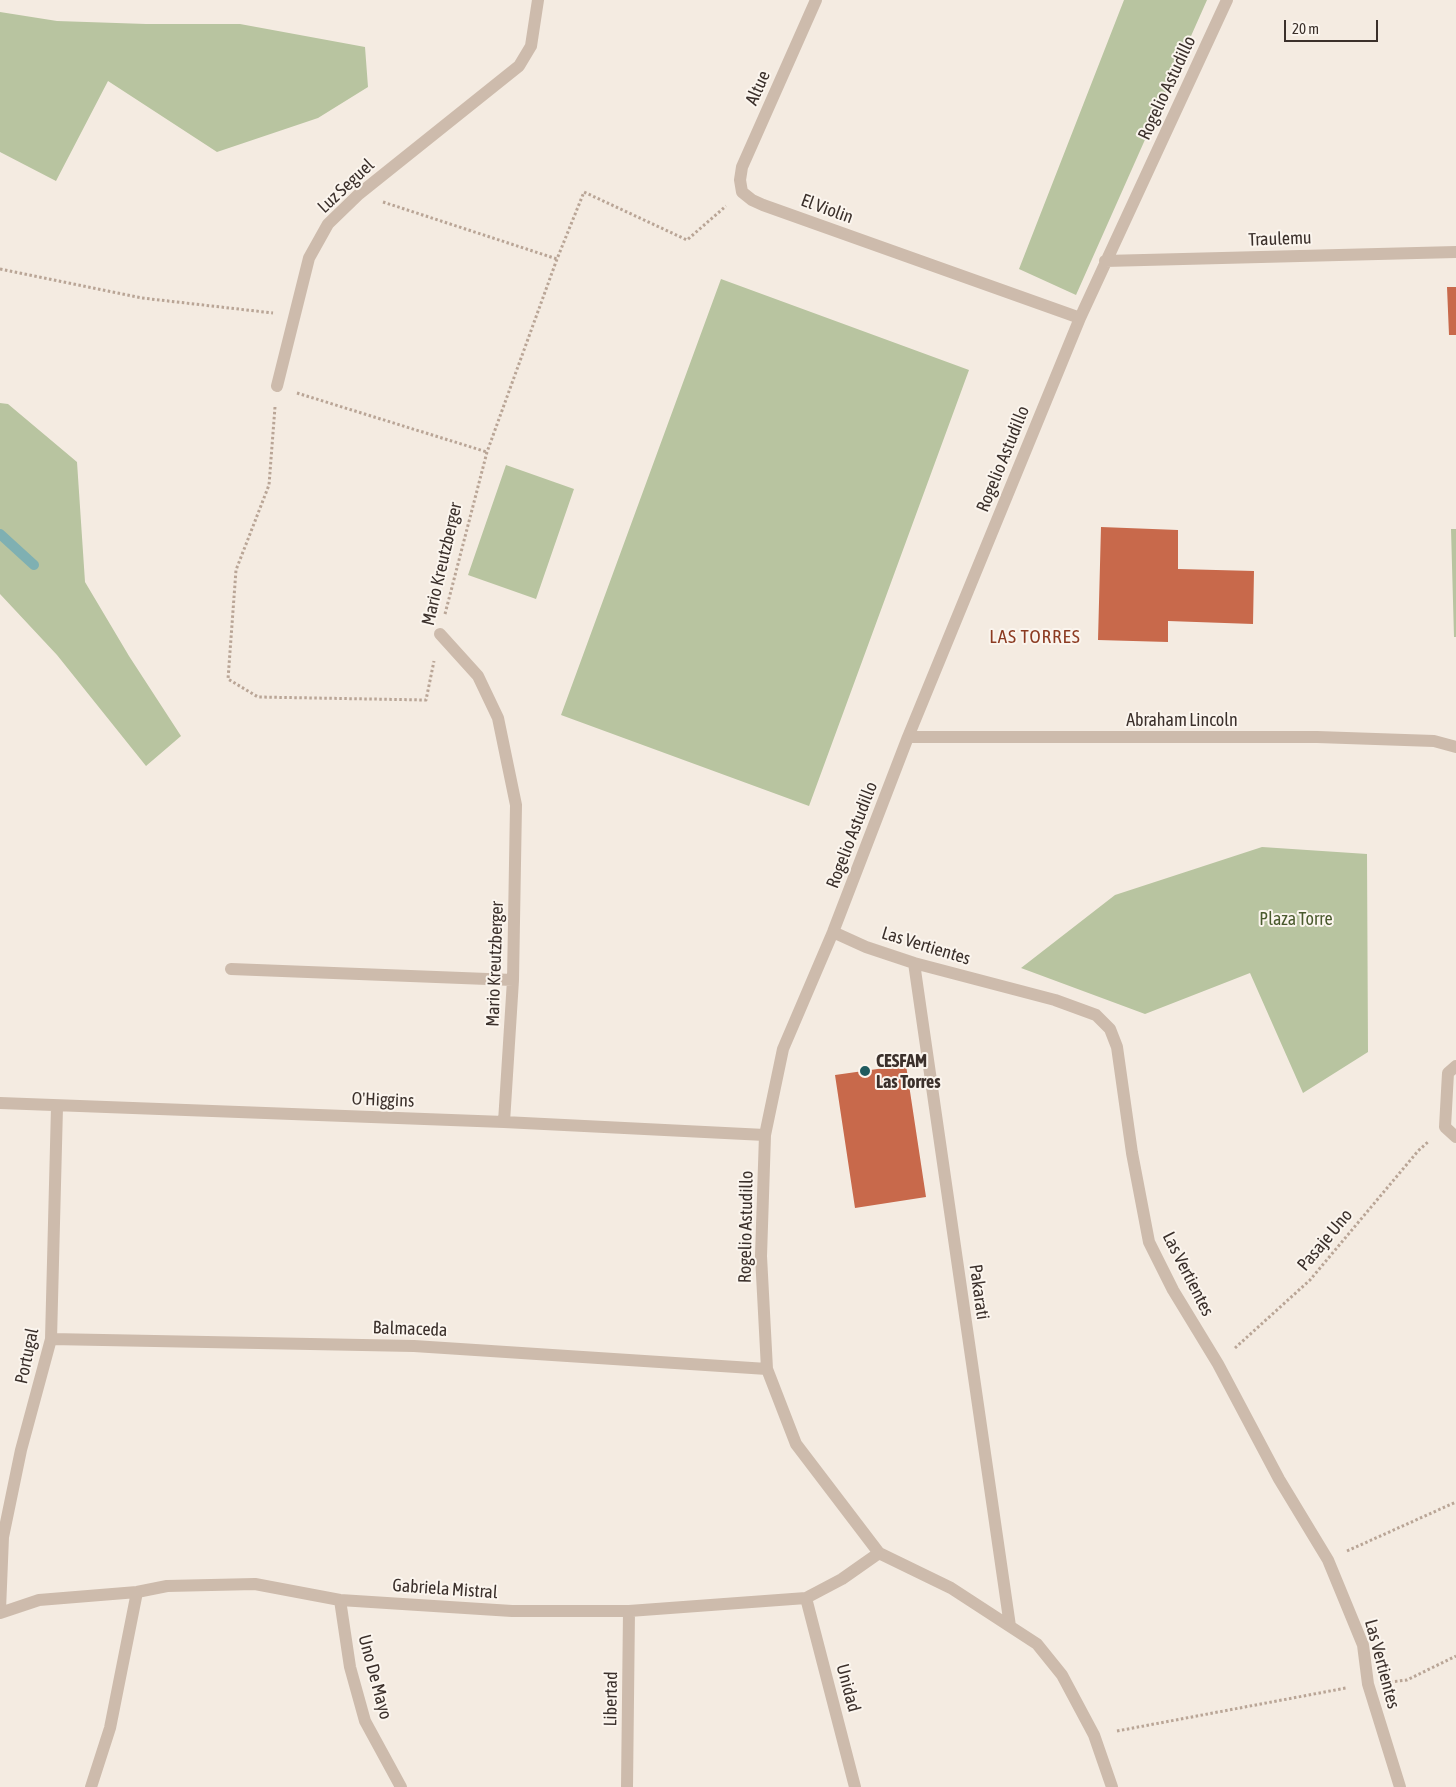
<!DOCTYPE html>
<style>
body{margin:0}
#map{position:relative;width:1456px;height:1787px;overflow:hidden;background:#f4ebe1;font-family:"Asap Condensed",sans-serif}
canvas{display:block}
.scale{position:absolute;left:1284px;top:20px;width:94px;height:22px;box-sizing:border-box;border:2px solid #3b302b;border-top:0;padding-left:6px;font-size:15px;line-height:18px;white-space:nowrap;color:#3b302b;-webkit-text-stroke:4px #fbf5ee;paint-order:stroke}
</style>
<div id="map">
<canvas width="1456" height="1787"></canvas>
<div class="scale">20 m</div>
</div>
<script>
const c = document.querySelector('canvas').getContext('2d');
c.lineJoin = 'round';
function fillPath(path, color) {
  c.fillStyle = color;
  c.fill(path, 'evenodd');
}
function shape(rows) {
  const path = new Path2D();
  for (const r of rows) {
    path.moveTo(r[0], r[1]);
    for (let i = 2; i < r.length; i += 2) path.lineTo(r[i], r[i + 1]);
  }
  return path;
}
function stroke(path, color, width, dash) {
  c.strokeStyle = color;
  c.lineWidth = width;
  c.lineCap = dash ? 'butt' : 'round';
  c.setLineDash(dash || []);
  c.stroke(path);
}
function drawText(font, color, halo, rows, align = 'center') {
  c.font = font + ' "Asap Condensed",sans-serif';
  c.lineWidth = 4;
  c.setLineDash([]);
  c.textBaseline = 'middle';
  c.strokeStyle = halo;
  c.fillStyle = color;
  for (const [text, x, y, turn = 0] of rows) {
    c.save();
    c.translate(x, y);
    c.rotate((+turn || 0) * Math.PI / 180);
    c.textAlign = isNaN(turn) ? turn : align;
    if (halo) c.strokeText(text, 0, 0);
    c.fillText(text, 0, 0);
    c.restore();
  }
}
const green = shape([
 [1124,0,1207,0,1076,295,1019,269],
 [0,12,57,21,146,24,240,24,365,47,368,87,318,118,217,152,108,81,56,181,0,152],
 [721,279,969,370,809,806,561,715],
 [0,403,8,404,77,462,85,582,129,656,181,736,146,766,57,655,0,594],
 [506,465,574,489,536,599,468,575],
 [1451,529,1456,529,1456,637,1454,637],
 [1262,847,1367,854,1368,1052,1303,1093,1250,973,1145,1014,1021,968,1115,895]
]);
const stream = shape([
 [0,534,34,565]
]);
const building = shape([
 [1447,287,1456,287,1456,335,1449,335],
 [1101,527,1178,530,1178,569,1254,571,1253,624,1168,621,1168,642,1098,640],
 [906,1065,926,1197,855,1208,835,1075]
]);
const path = shape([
 [383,202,557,259],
 [0,269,142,298,273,313],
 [297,393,487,452],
 [275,407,269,485,236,570,228,679,258,697,426,700,434,661],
 [445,614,487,452,557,259,584,192,687,240,726,206],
 [1235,1348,1310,1280,1418,1151,1429,1141],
 [1347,1551,1456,1502],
 [1390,1682,1407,1680,1456,1656],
 [1117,1731,1346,1688]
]);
const minor = shape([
 [816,0,742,167,740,180,742,192,752,200,763,205,1080,318],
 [1105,261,1456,252],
 [277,386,309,258,328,224,359,194,519,66,531,46,538,0],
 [440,634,478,676,498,718,516,805,513,980,504,1122],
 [908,737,1317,737,1434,741,1456,747],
 [833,932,866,947,914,963,1055,1000,1096,1015,1110,1029,1117,1047,1132,1153,1149,1242,1173,1290,1218,1364,1279,1479,1328,1560,1363,1645,1368,1684,1400,1787],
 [914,963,1010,1626],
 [231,969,513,980],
 [1456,1066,1448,1073,1445,1127,1456,1137],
 [0,1103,504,1122,765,1135],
 [51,1339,414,1346,767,1369],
 [806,1598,855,1787],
 [340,1600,350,1667,365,1721,401,1787],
 [0,1610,3,1537,21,1450,51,1339,57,1107],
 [0,1613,39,1600,137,1592,167,1586,255,1584,340,1600,512,1611,629,1611,806,1598,842,1579,879,1553],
 [91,1787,110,1728,137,1592],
 [627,1787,629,1611],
 [1112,1787,1094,1735,1062,1675,1037,1644,951,1588,879,1553,796,1444,767,1369,761,1256,765,1135,783,1049,833,932,908,737,1080,318,1227,0]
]);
const markers = [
 [865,1071,6,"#1f5a5e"]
];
const streetNames = [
 ["Altue",758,88,-66],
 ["Rogelio Astudillo",1167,88,-65],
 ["Luz Seguel",346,186,-43],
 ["El Violin",827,209,20],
 ["Traulemu",1280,239,-2],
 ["Rogelio Astudillo",1003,459,-68],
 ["Mario Kreutzberger",442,564,-77],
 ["Abraham Lincoln",1182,720],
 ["Rogelio Astudillo",852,835,-69],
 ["Las Vertientes",926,946,17],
 ["Mario Kreutzberger",495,964,-88],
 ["O'Higgins",383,1100,2],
 ["Rogelio Astudillo",746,1227,-89],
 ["Pasaje Uno",1325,1240,-50],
 ["Las Vertientes",1188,1274,63],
 ["Pakarati",979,1292,82],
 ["Balmaceda",410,1329,2],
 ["Portugal",27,1356,-78],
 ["Gabriela Mistral",445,1589,4],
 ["Las Vertientes",1382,1664,75],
 ["Uno De Mayo",375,1677,75],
 ["Unidad",848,1688,75],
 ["Libertad",611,1699,-89]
];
const parkNames = [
 ["Plaza Torre",1296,919]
];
const poiNames = [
 ["CESFAM",876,1061],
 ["Las Torres",876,1082]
];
const neighbourhoodNames = [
 ["LAS TORRES",1035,637]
];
fillPath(green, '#b8c4a0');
stroke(stream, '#7fb0b2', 10);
fillPath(building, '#c8694b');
stroke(path, '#b9a596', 3, [2.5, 2.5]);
stroke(minor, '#cdbbac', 12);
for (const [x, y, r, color] of markers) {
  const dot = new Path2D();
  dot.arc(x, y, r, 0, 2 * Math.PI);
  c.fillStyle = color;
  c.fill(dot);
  stroke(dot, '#fbf5ee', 2);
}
drawText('18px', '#3b302b', '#fbf5ee', streetNames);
drawText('18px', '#4a5a2e', '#fbf5ee', parkNames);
drawText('bold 18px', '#3b302b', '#fbf5ee', poiNames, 'left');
c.letterSpacing = '1px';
drawText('19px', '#8c3b22', '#fbf5ee', neighbourhoodNames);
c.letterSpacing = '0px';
</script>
